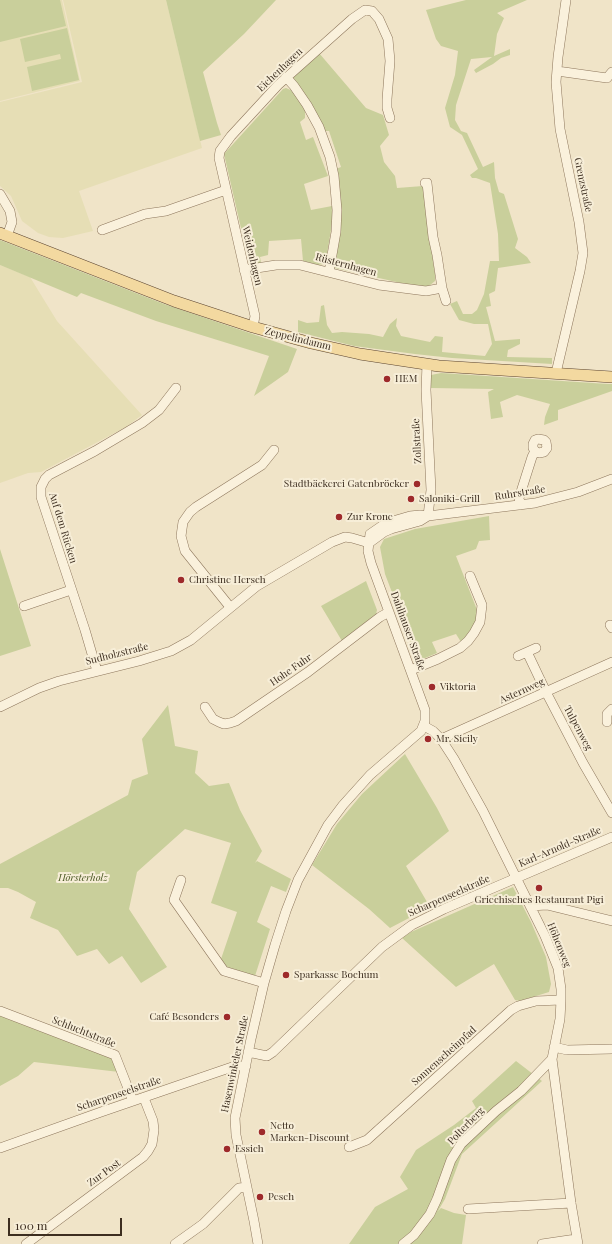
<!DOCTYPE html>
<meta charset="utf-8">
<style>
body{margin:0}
#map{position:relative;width:612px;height:1244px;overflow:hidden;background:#f0e4c8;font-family:"Playfair Display",serif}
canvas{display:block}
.scale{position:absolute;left:8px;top:1218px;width:114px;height:18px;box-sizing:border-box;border:2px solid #3d2e20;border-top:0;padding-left:5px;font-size:12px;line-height:14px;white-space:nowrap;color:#3d2e20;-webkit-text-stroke:3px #f7eed8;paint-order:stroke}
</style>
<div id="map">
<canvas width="612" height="1244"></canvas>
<div class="scale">100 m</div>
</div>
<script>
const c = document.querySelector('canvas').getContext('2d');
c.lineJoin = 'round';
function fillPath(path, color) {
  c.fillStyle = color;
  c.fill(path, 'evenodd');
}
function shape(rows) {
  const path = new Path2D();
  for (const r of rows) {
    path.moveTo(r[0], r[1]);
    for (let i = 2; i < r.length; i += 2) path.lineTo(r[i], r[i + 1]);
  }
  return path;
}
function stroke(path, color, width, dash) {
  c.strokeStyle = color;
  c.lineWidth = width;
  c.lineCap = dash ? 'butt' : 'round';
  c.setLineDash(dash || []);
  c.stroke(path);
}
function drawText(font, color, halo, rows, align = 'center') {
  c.font = font + ' "Playfair Display",serif';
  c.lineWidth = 4;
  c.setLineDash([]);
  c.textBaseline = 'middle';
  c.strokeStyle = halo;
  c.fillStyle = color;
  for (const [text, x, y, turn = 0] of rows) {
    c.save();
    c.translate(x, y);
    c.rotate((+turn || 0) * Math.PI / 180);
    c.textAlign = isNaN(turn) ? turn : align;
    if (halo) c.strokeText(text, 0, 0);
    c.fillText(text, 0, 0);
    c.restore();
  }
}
const farmland = shape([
 [0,0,62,0,80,81,0,101],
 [63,0,166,0,202,148,79,191,93,231,63,238,49,237,38,233,22,221,11,196,0,186,0,102,82,82],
 [0,265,30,277,57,321,142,415,126,427,41,472,28,473,0,483]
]);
const green = shape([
 [0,0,60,0,66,26,0,42],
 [166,0,276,0,244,34,203,72,217,123,221,135,200,141],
 [466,0,527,0,497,13,504,18,497,34,494,56,510,49,510,55,501,58,493,64,476,73,474,70,492,57,471,59,456,105,455,120,461,131,467,133,483,167,494,162,495,178,499,192,504,194,518,239,515,248,527,257,531,263,498,268,495,291,489,294,491,306,486,307,495,341,520,339,520,344,508,350,507,357,552,358,552,364,452,358,415,354,354,346,298,332,298,320,307,323,319,322,321,306,324,305,327,325,332,333,342,332,369,334,383,337,390,324,397,318,396,326,401,336,430,342,435,336,443,337,442,352,485,356,492,344,488,324,474,324,459,320,450,304,457,301,463,314,472,314,477,310,484,294,490,261,499,261,498,234,490,183,476,178,472,178,470,175,478,169,462,135,450,127,445,108,455,75,458,51,441,46,436,39,426,10],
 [67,28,79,80,32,91,27,67,61,59,60,54,25,62,20,39],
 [319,53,366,108,383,115,389,135,380,146,384,162,395,176,397,188,423,186,435,274,435,281,429,286,414,286,335,268,334,263,336,169,341,167,329,131,323,131,313,107,293,77],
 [286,88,293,91,305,109,305,118,300,122,306,140,313,137,328,176,304,184,311,210,332,206,332,224,326,260,323,264,318,265,303,261,301,239,269,241,268,255,260,257,261,263,252,264,249,263,224,154,283,89],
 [0,240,164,304,297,349,288,372,254,396,269,356,156,321,81,293,77,297,0,265],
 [441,373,608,384,612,384,612,391,558,410,558,420,544,425,545,417,550,404,517,395,500,402,503,417,491,419,488,392,494,389,431,388,431,375],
 [489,516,490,540,479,541,476,549,456,556,479,615,471,631,461,642,456,634,432,642,437,653,418,661,385,574,380,547,384,539,415,529],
 [0,549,31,646,0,656],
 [366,581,377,610,376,614,342,641,321,606],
 [168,705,175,746,198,751,195,773,209,786,229,783,240,810,262,851,255,863,257,861,291,879,286,892,271,886,257,922,270,929,255,976,227,967,221,959,237,912,211,903,231,843,185,829,137,872,129,909,167,967,141,983,122,956,109,964,97,949,77,956,58,930,30,918,36,902,18,892,8,888,0,888,0,864,128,795,132,780,148,774,142,739],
 [405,754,437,808,449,831,406,866,430,907,390,928,369,909,312,865,337,824,362,794],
 [513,887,531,922,546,957,551,984,549,992,520,1001,515,1000,494,964,456,987,402,938,411,932],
 [0,1014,110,1056,119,1072,34,1062,18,1076,0,1086],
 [516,1061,542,1081,462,1154,445,1199,438,1211,441,1208,454,1213,466,1215,462,1244,349,1244,375,1207,408,1189,400,1177,416,1150,454,1125,476,1108,472,1101]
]);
const minor = shape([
 [557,71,607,78,612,72],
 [286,77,294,86,307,105,319,127,330,157,334,176,337,210,336,232,329,272],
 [425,183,427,183,433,237,437,255,442,288,446,301],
 [0,194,10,211,12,222,7,236],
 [102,230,145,214,166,211,226,190],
 [244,270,276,265,300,265,379,285,426,291,442,288],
 [253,327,255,316,219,158,220,151,231,136,278,85,352,19,365,10,372,11,379,19,388,39,390,61,387,99,387,108,390,118],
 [427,364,426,390,431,490,428,516],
 [556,373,580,271,583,253,579,222,560,129,556,82,558,57,566,0],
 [520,505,519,498,532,457,535,451,539,453,544,452,547,448,546,442,544,440,538,439,535,440,533,444,533,448,535,451],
 [369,543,384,532,391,529,420,521,428,516],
 [24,606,71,590],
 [230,607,185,551,181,536,183,522,190,512,196,507,262,465,274,450],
 [610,625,612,628],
 [527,652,546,692,583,763,612,813],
 [518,656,536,648],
 [411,670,438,659,460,648,468,641,474,633,480,622,482,605,470,576],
 [97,671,85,630,41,497,41,487,45,479,49,475,95,451,142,423,159,410,176,388],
 [0,707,39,688,59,681,139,661,171,651,191,640,257,586,332,542,345,537,352,538,369,543],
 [205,707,213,719,219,722,224,724,230,723,236,721,308,672,380,617,389,612],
 [607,722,607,714,612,709],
 [424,726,433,731,441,739,454,759,483,811,545,936,558,968,561,989,561,1000,560,1019,552,1059,571,1203,578,1244],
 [441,739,612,662],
 [181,880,174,900,224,971,264,983],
 [530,906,547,905,612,921],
 [0,1011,115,1055,133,1101],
 [554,1047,567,1050,612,1049],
 [248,1052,267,1056,273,1052,382,947,412,925,444,909,612,837],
 [349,1147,367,1140,511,1010,518,1006,536,1001,561,1000],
 [0,1148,101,1112,200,1078,235,1066,246,1066],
 [468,1209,571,1203],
 [26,1244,143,1157,148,1151,152,1144,154,1130,153,1121,144,1098],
 [175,1244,203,1224,239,1188,247,1187],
 [258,1244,254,1221,236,1135,235,1118,251,1039,264,983,275,945,286,911,298,880,328,825,343,805,370,775,421,731,425,721,425,710,371,563,368,551,370,534,386,523,410,516,420,515,428,516,535,503,578,492,612,479],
 [403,1244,414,1235,430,1214,437,1199,451,1160,461,1144,496,1111,521,1091,552,1059],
 [542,1244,576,1239]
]);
const major = shape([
 [0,233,174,301,253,327,311,343,360,354,439,366,612,377]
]);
const markers = [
 [387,379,4,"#9e2a2b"],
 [417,484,4,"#9e2a2b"],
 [411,499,4,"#9e2a2b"],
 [339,517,4,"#9e2a2b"],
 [181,580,4,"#9e2a2b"],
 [432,687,4,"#9e2a2b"],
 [428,739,4,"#9e2a2b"],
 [539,888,4,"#9e2a2b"],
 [286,975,4,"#9e2a2b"],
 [227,1017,4,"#9e2a2b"],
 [262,1132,4,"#9e2a2b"],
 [227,1149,4,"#9e2a2b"],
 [260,1197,4,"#9e2a2b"]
];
const streetNames = [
 ["Eichenhagen",280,70,-44],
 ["Grenzstraße",583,185,78],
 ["Weidenhagen",252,256,77],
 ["Rüsternhagen",346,265,15],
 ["Zeppelindamm",298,339,14],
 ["Zollstraße",417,441,-93],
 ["Ruhrstraße",520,493,-9],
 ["Auf dem Rücken",63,528,73],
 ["Dahlhauser Straße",408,631,70],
 ["Sudholzstraße",117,654,-14],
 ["Hohe Fuhr",291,670,-35],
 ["Asternweg",522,691,-24],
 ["Tulpenweg",578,728,62],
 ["Karl-Arnold-Straße",560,847,-23],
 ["Scharpenseelstraße",449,896,-24],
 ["Höhenweg",559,945,68],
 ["Schluchtstraße",84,1032,22],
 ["Sonnenscheinpfad",444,1056,-42],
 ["Hasenwinkeler Straße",235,1064,-78],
 ["Scharpenseelstraße",119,1094,-19],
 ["Polterberg",466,1126,-46],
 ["Zur Post",104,1173,-36]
];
const poiNames = [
 ["HEM",395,379],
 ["Stadtbäckerei Gatenbröcker",409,484,"right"],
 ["Saloniki-Grill",419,499],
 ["Zur Krone",347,517],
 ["Christine Hersch",189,580],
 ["Viktoria",440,687],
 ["Mr. Sicily",436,739],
 ["Griechisches Restaurant Pigi",539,900,"center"],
 ["Sparkasse Bochum",294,975],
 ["Café Besonders",219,1017,"right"],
 ["Netto",270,1126],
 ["Marken-Discount",270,1138],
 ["Essich",235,1149],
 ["Pesch",268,1197]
];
const parkNames = [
 ["Hörsterholz",83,878]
];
fillPath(farmland, '#e6deb5');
fillPath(green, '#c9cf9b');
stroke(minor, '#8d765c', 10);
stroke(major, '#5b4430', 12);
stroke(minor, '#faf1dc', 9);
stroke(major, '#f3d9a0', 11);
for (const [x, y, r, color] of markers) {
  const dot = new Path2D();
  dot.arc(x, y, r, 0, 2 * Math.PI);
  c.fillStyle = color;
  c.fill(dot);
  stroke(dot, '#f7eed8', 1.5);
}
drawText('10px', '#3d2e20', '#f7eed8', streetNames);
drawText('10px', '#3d2e20', '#f7eed8', poiNames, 'left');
drawText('italic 10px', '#4d5a26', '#f7eed8', parkNames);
</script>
